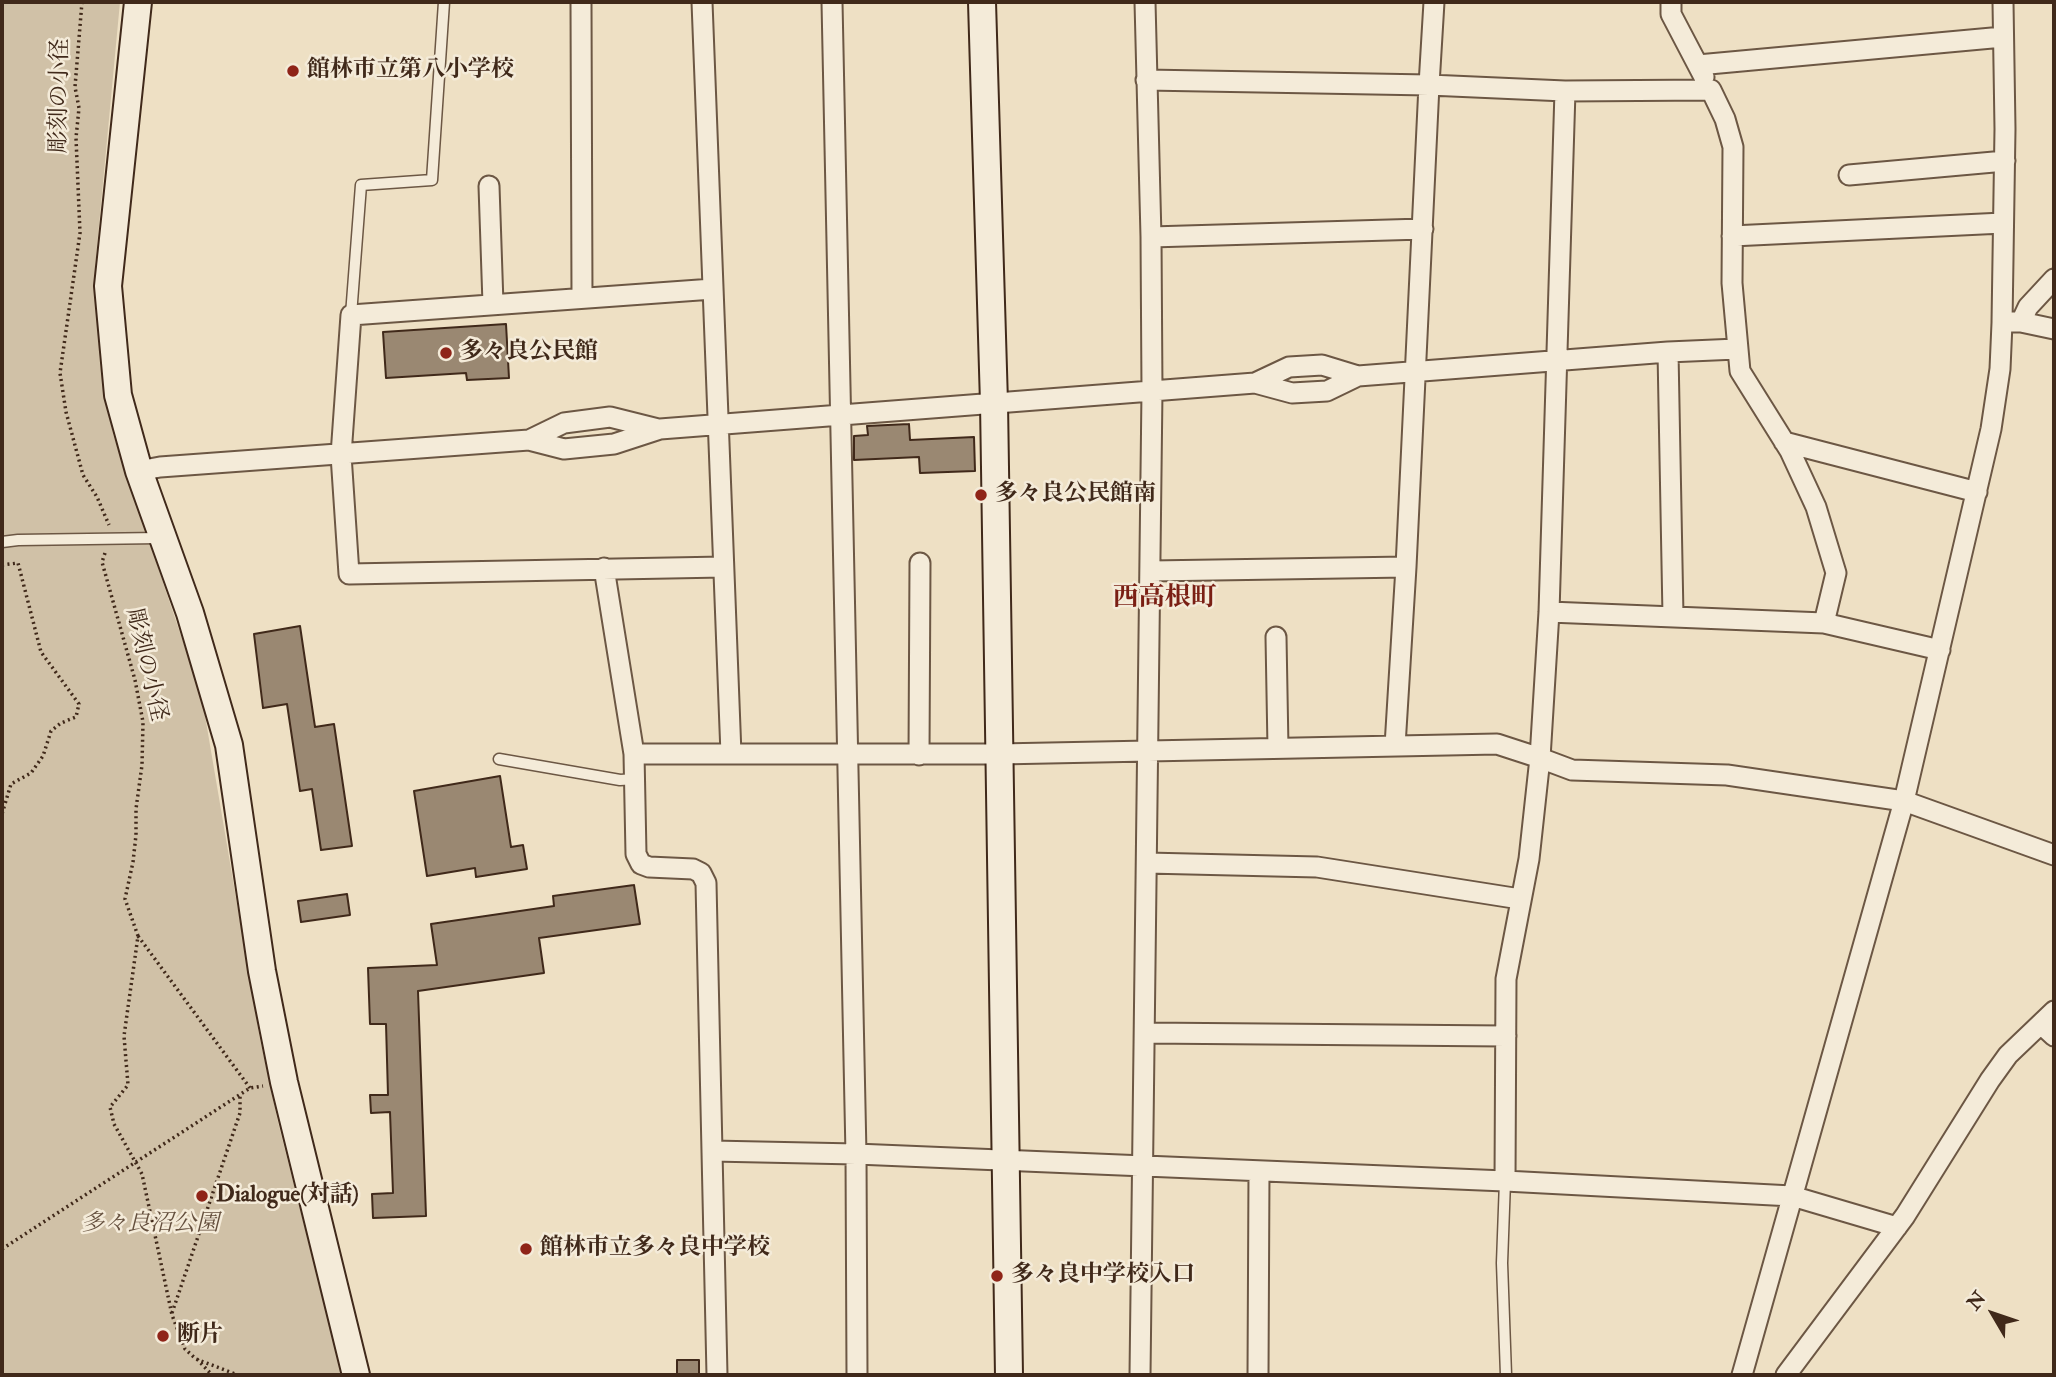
<!DOCTYPE html>
<meta charset="utf-8">
<style>
body{margin:0}
#map{position:relative;width:2056px;height:1377px;overflow:hidden;background:#eee0c4;font-family:"IM FELL Double Pica",serif}
canvas{display:block}
.frame{position:absolute;inset:0;border:4px solid #40291a;pointer-events:none}
.north{position:absolute;left:1958px;top:1279px;width:70px;height:70px;-webkit-text-stroke:5px #f4ebd9;paint-order:stroke;rotate:309deg;font-size:19px;font-weight:700;line-height:28px;text-align:center;color:#40291a}
.north::after{content:'';display:block;margin:auto;width:24px;height:32px;background:#40291a;clip-path:polygon(50% 0,100% 100%,50% 72%,0 100%)}
</style>
<div id="map">
<canvas width="2056" height="1377"></canvas>
<div class="frame"></div>
<div class="north">N</div>
</div>
<script>
const c = document.querySelector('canvas').getContext('2d');
c.lineJoin = 'round';
function fillPath(path, color) {
  c.fillStyle = color;
  c.fill(path, 'evenodd');
}
function shape(rows) {
  const path = new Path2D();
  for (const r of rows) {
    path.moveTo(r[0], r[1]);
    for (let i = 2; i < r.length; i += 2) path.lineTo(r[i], r[i + 1]);
  }
  return path;
}
function stroke(path, color, width, dash) {
  c.strokeStyle = color;
  c.lineWidth = width;
  c.lineCap = dash ? 'butt' : 'round';
  c.setLineDash(dash || []);
  c.stroke(path);
}
function drawText(font, color, halo, rows, align = 'center') {
  c.font = font + ' "IM FELL Double Pica","Noto Serif JP",serif';
  c.lineWidth = 5;
  c.setLineDash([]);
  c.textBaseline = 'middle';
  c.strokeStyle = halo;
  c.fillStyle = color;
  for (const [text, x, y, turn = 0] of rows) {
    c.save();
    c.translate(x, y);
    c.rotate((+turn || 0) * Math.PI / 180);
    c.textAlign = isNaN(turn) ? turn : align;
    if (halo) c.strokeText(text, 0, 0);
    c.fillText(text, 0, 0);
    c.restore();
  }
}
const green = shape([
 [2,2,120,2,95,268,100,364,113,434,202,698,260,1039,278,1122,342,1375,2,1375]
]);
const building = shape([
 [506,324,509,378,467,380,466,373,386,378,383,332,506,324],
 [909,424,910,440,974,437,975,471,920,473,919,457,854,460,854,436,868,435,867,426,909,424],
 [300,626,315,727,334,724,352,846,321,850,312,789,300,791,287,704,263,708,254,634,300,626],
 [500,776,511,847,523,845,527,869,476,877,475,868,427,876,414,791,500,776],
 [634,885,640,924,539,938,544,973,418,991,426,1216,373,1218,372,1194,393,1193,390,1112,371,1113,370,1095,388,1095,386,1024,370,1024,368,968,437,965,431,924,554,906,553,896,634,885],
 [347,894,350,915,301,922,298,901,347,894],
 [677,1360,699,1360,699,1375,677,1375,677,1360]
]);
const path = shape([
 [82,2,75,87,79,108,76,138,80,233,60,373,66,412,83,475,97,497,109,525],
 [105,553,102,562,135,680,143,722,142,765,136,809,136,835,133,862,125,899,138,936,124,1036,128,1085,110,1107,114,1124,142,1174,172,1315,185,1349,196,1359,238,1375],
 [2,565,18,563,41,652,79,704,76,717,61,723,51,731,43,756,31,773,11,784,2,814],
 [138,936,250,1088],
 [2,1249,250,1088,263,1086],
 [172,1313,240,1113,240,1095],
 [197,1359,212,1375]
]);
const lane = shape([
 [351,315,361,185,432,180,444,2],
 [2,542,18,540,159,538],
 [499,759,620,780,636,779],
 [1505,1181,1502,1263,1506,1375]
]);
const street = shape([
 [581,2,582,298],
 [702,2,731,754],
 [832,2,856,1154,857,1375],
 [1434,2,1429,85,1565,91,1711,90,1725,119,1733,147,1732,283,1740,371,1790,451,1816,507,1836,573,1824,623,1940,650],
 [1671,2,1671,14,1704,77],
 [1698,65,2003,37],
 [1146,80,1429,85,1406,567,1395,746],
 [1849,175,2005,161],
 [489,186,493,304],
 [1732,236,2003,223],
 [1151,237,1423,229],
 [713,289,351,315,341,455,349,574,723,567],
 [2011,322,2021,322,2054,329],
 [2021,322,2028,307,2054,279],
 [1668,352,1673,616],
 [1255,383,1289,367,1322,365,1358,376],
 [529,440,564,423,610,417,658,429],
 [1784,442,1977,492],
 [139,471,160,467,529,440,564,449,614,444,660,429,1255,383,1292,393,1327,391,1358,376,1668,352,1737,349],
 [604,568,634,754,636,854,641,864,649,867,693,869,701,873,706,883,717,1375],
 [1151,571,1406,567],
 [1549,612,1824,623],
 [1276,637,1278,748],
 [634,754,999,754,1497,744,1540,758,1549,612,1565,91],
 [919,755,920,563],
 [1147,863,1317,867,1520,899],
 [2041,1024,2054,1036],
 [1145,1033,1506,1036],
 [712,1151,856,1154,1505,1181,1792,1196,1897,1227],
 [1505,1181,1506,979,1529,859,1540,758,1572,770,1727,775,1904,801,2054,855],
 [1140,1375,1152,391,1151,237,1145,2],
 [1258,1375,1259,1172],
 [1742,1375,1904,801,1991,429,2000,369,2002,323,2005,129,2003,2],
 [1786,1375,1905,1216,1990,1080,2008,1055,2054,1011]
]);
const secondary = shape([
 [138,2,108,286,118,395,139,471,190,613,229,745,262,971,284,1082,356,1375],
 [982,2,994,403,1009,1375]
]);
const markers = [
 [293,71,7,"#8f2418"],
 [446,353,7,"#8f2418"],
 [981,495,7,"#8f2418"],
 [202,1196,7,"#8f2418"],
 [526,1249,7,"#8f2418"],
 [997,1276,7,"#8f2418"],
 [163,1336,7,"#8f2418"]
];
const poiNames = [
 ["館林市立第八小学校",307,71],
 ["多々良公民館",460,353],
 ["多々良公民館南",995,495],
 ["Dialogue(対話)",216,1196],
 ["館林市立多々良中学校",540,1249],
 ["多々良中学校入口",1011,1276],
 ["断片",177,1336]
];
const streetNames = [
 ["彫刻の小径",61,96,-89],
 ["彫刻の小径",145,665,77]
];
const parkNames = [
 ["多々良沼公園",150,1225]
];
const quarterNames = [
 ["西高根町",1165,599]
];
fillPath(green, '#d0c1a7');
fillPath(building, '#9a8872');
stroke(building, '#40291a', 2);
stroke(lane, '#6c5744', 13);
stroke(street, '#6c5744', 23);
stroke(secondary, '#40291a', 30);
stroke(path, '#40291a', 3.5, [2, 3.5]);
stroke(lane, '#f4ebd9', 10);
stroke(street, '#f4ebd9', 19);
stroke(secondary, '#f4ebd9', 26);
for (const [x, y, r, color] of markers) {
  const dot = new Path2D();
  dot.arc(x, y, r, 0, 2 * Math.PI);
  c.fillStyle = color;
  c.fill(dot);
  stroke(dot, '#f4ebd9', 2.5);
}
drawText('bold 23px', '#40291a', '#f4ebd9', poiNames, 'left');
drawText('23px', '#40291a', '#f4ebd9', streetNames);
drawText('italic 23px', '#644f3d', '#f4ebd9', parkNames);
drawText('bold 26px', '#7a1f14', '#f4ebd9', quarterNames);
</script>
